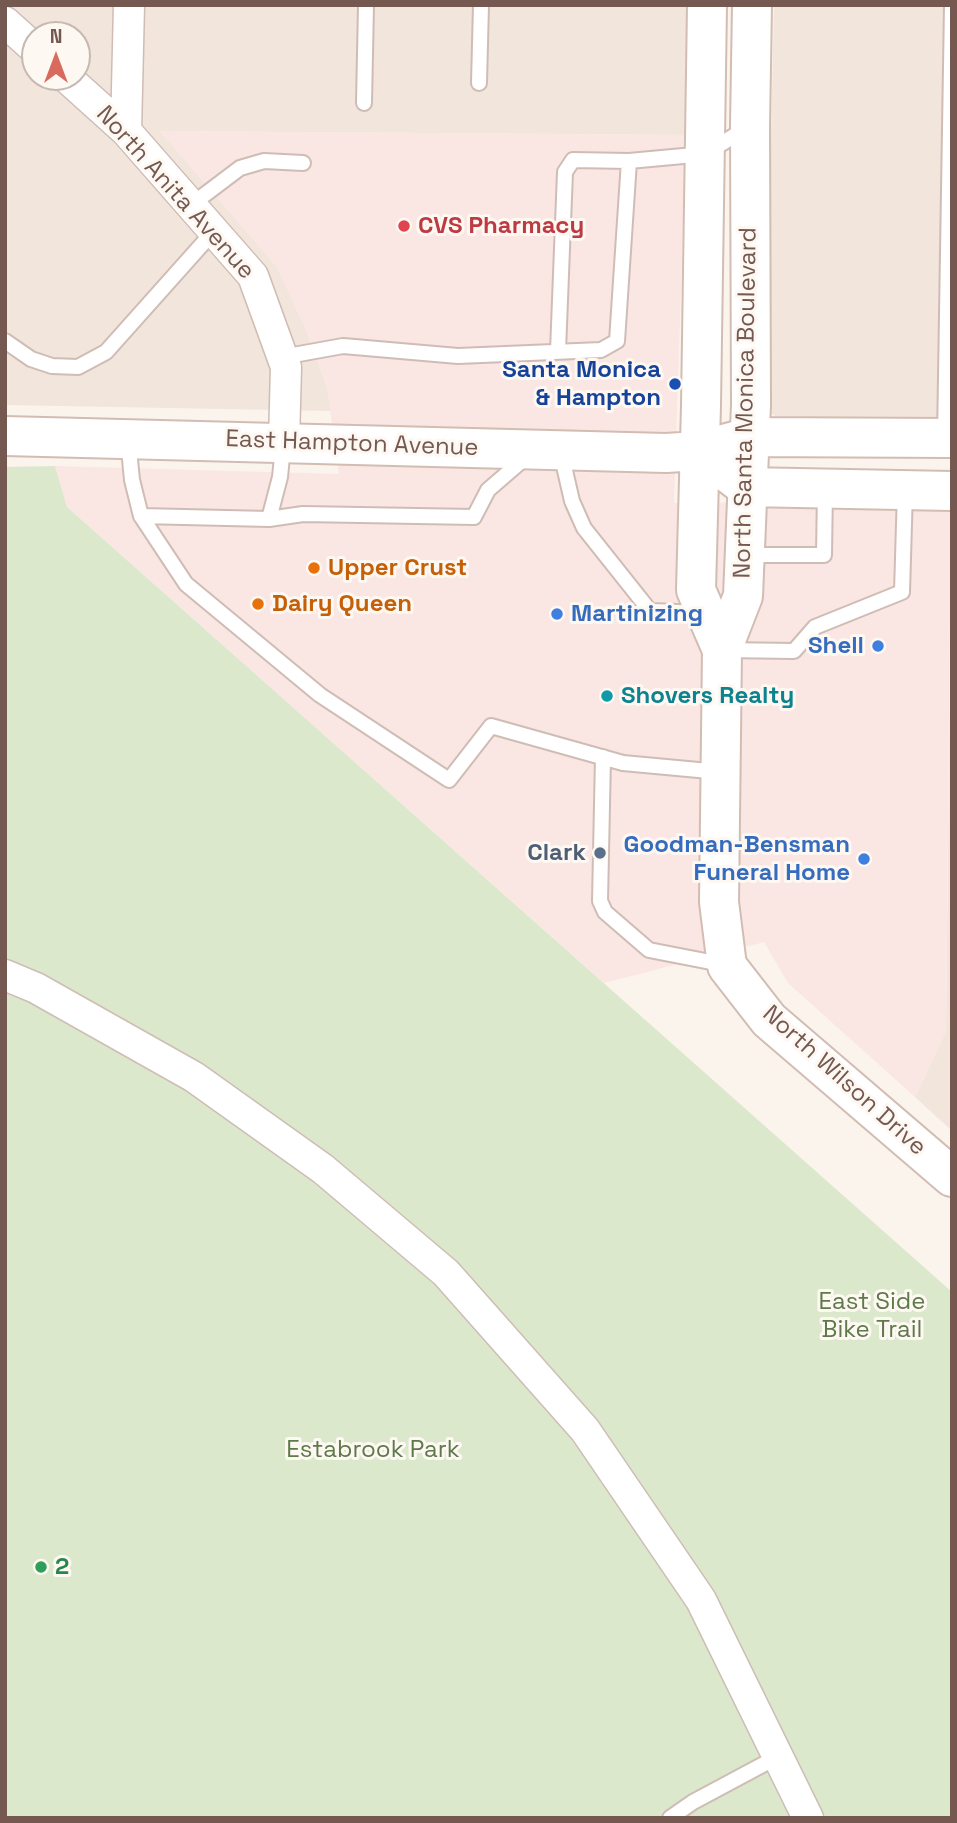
<!DOCTYPE html>
<style>
body{margin:0}
#map{position:relative;width:957px;height:1823px;overflow:hidden;background:#fbf4ed;font-family:"Space Grotesk",sans-serif}
canvas{display:block}
.frame{position:absolute;inset:0;border:7px solid #755951;pointer-events:none}
.north{position:absolute;left:21px;top:21px;width:70px;height:70px;box-sizing:border-box;background:#fef8f3;border:2px solid #c7b8b2;border-radius:50%;rotate:0deg;font-size:19px;font-weight:700;line-height:28px;text-align:center;color:#755951}
.north::after{content:'';display:block;margin:auto;width:24px;height:32px;background:#d96b5e;clip-path:polygon(50% 0,100% 100%,50% 72%,0 100%)}
</style>
<div id="map">
<canvas width="957" height="1823"></canvas>
<div class="frame"></div>
<div class="north">N</div>
</div>
<script>
const c = document.querySelector('canvas').getContext('2d');
c.lineJoin = 'round';
function fillPath(path, color) {
  c.fillStyle = color;
  c.fill(path, 'evenodd');
}
function shape(rows) {
  const path = new Path2D();
  for (const r of rows) {
    path.moveTo(r[0], r[1]);
    for (let i = 2; i < r.length; i += 2) path.lineTo(r[i], r[i + 1]);
  }
  return path;
}
function stroke(path, color, width, dash) {
  c.strokeStyle = color;
  c.lineWidth = width;
  c.lineCap = dash ? 'butt' : 'round';
  c.setLineDash(dash || []);
  c.stroke(path);
}
function drawText(font, color, halo, rows, align = 'center') {
  c.font = font + ' "Space Grotesk",sans-serif';
  c.lineWidth = 6;
  c.setLineDash([]);
  c.textBaseline = 'middle';
  c.strokeStyle = halo;
  c.fillStyle = color;
  for (const [text, x, y, turn = 0] of rows) {
    c.save();
    c.translate(x, y);
    c.rotate((+turn || 0) * Math.PI / 180);
    c.textAlign = isNaN(turn) ? turn : align;
    if (halo) c.strokeText(text, 0, 0);
    c.fillText(text, 0, 0);
    c.restore();
  }
}
const residential = shape([
 [5,5,688,5,686,135,160,131,277,267,305,327,327,387,331,411,5,405],
 [35,35,77,35,77,77,35,77],
 [774,5,952,5,952,423,779,418,768,412,765,403],
 [952,501,952,1131,915,1097,946,1031]
]);
const commercial = shape([
 [159,131,686,135,674,503,951,501,946,1031,915,1097,788,983,764,942,604,983,67,507,55,466,339,474,327,387,305,327,277,267]
]);
const green = shape([
 [55,466,67,507,952,1292,952,1818,5,1818,5,467]
]);
const lane = shape([
 [479,83,481,5],
 [364,103,366,5],
 [191,205,240,168,264,161,303,163],
 [5,341,31,359,52,366,78,367,106,352,214,231],
 [558,351,565,172,573,160,629,161],
 [282,357,343,346,458,356,601,350,617,341,629,161,705,154,745,129],
 [945,438,952,5],
 [128,439,132,480,141,516,269,519,280,477,283,446],
 [561,453,572,501,584,528,650,611,704,613],
 [141,516,186,584,320,695,449,780,491,726,623,763,720,772],
 [269,519,303,514,474,517,488,490,525,458],
 [746,555,824,555,825,489],
 [723,650,794,651,815,627,902,592,905,490],
 [603,757,600,901,605,912,649,950,726,965],
 [670,1818,693,1802,779,1756]
]);
const street = shape([
 [5,22,35,49],
 [66,77,126,131,253,276,286,367,284,442],
 [126,131,129,5],
 [5,975,36,988,194,1077,323,1169,446,1273,585,1430,701,1600,808,1818]
]);
const secondary = shape([
 [707,5,701,405,696,590,722,650],
 [752,5,750,126,751,405,743,596,722,650,719,902,727,966,769,1020,952,1177],
 [5,436,666,453,698,451,749,437,952,438],
 [725,471,746,487,952,491]
]);
const markers = [
 [404,226,7,"#e0444e"],
 [675,384,7,"#1a4fb4"],
 [314,568,7,"#e8710a"],
 [258,604,7,"#e8710a"],
 [557,614,7,"#3f7fe0"],
 [878,646,7,"#3f7fe0"],
 [607,696,7,"#0f9aa8"],
 [600,853,7,"#5c6f8a"],
 [864,859,7,"#3f7fe0"],
 [41,1567,7,"#2e9e5b"]
];
const streetNames = [
 ["North Anita Avenue",175,193,48],
 ["North Santa Monica Boulevard",746,403,-89],
 ["East Hampton Avenue",352,444,2],
 ["North Wilson Drive",844,1081,42]
];
const healthNames = [
 ["CVS Pharmacy",418,226]
];
const transitNames = [
 ["Santa Monica",661,370],
 ["& Hampton",661,398]
];
const foodNames = [
 ["Upper Crust",328,568],
 ["Dairy Queen",272,604]
];
const shopNames = [
 ["Martinizing",571,614,"left"],
 ["Shell",864,646],
 ["Goodman-Bensman",850,845],
 ["Funeral Home",850,873]
];
const cultureNames = [
 ["Shovers Realty",621,696]
];
const serviceNames = [
 ["Clark",586,853]
];
const parkNames = [
 ["East Side",872,1302],
 ["Bike Trail",872,1330],
 ["Estabrook Park",373,1450]
];
const leisureNames = [
 ["2",55,1567]
];
fillPath(residential, '#f2e5dc');
fillPath(commercial, '#fae6e2');
fillPath(green, '#dbe8cc');
stroke(lane, '#cfbdb5', 18);
stroke(street, '#cfbdb5', 33);
stroke(secondary, '#d2bdb3', 42);
stroke(lane, '#fff', 14);
stroke(street, '#fff', 30);
stroke(secondary, '#fff', 38);
for (const [x, y, r, color] of markers) {
  const dot = new Path2D();
  dot.arc(x, y, r, 0, 2 * Math.PI);
  c.fillStyle = color;
  c.fill(dot);
  stroke(dot, '#fef8f3', 2.5);
}
drawText('24px', '#755951', '#fef8f3', streetNames);
drawText('bold 24px', '#be3a42', '#fef8f3', healthNames, 'left');
drawText('bold 24px', '#164399', '#fef8f3', transitNames, 'right');
drawText('bold 24px', '#c56008', '#fef8f3', foodNames, 'left');
drawText('bold 24px', '#366cbe', '#fef8f3', shopNames, 'right');
drawText('bold 24px', '#0d838f', '#fef8f3', cultureNames, 'left');
drawText('bold 24px', '#4e5e75', '#fef8f3', serviceNames, 'right');
drawText('24px', '#5e794a', '#fef8f3', parkNames);
drawText('bold 24px', '#27864d', '#fef8f3', leisureNames, 'left');
</script>
